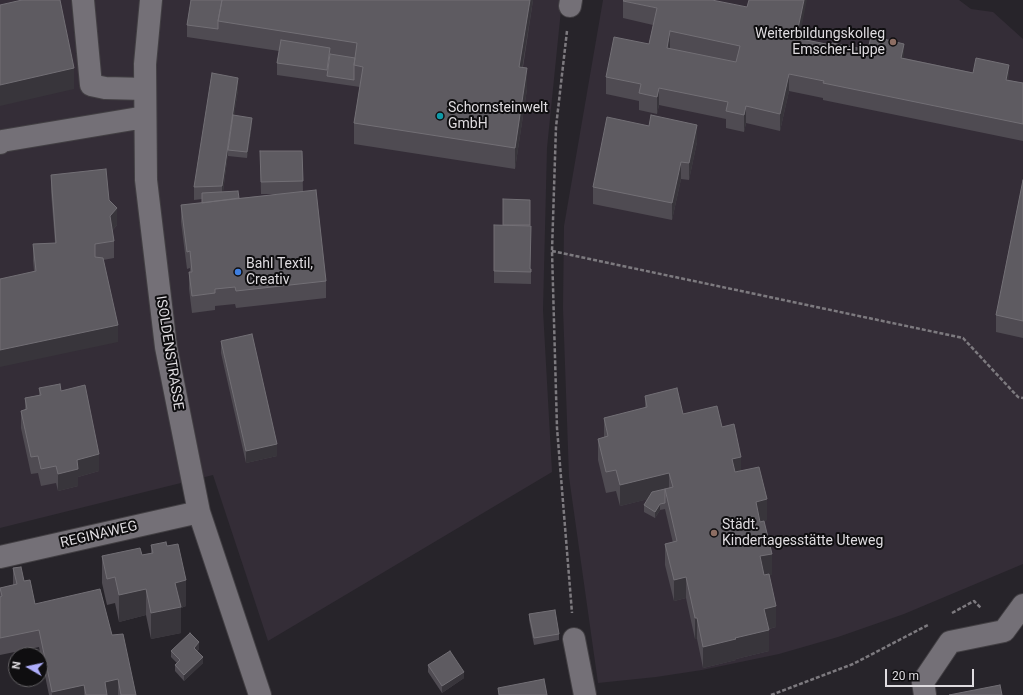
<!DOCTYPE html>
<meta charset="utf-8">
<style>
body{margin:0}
#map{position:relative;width:1023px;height:695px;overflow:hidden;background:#27242a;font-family:Roboto,sans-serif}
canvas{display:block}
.north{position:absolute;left:8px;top:647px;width:40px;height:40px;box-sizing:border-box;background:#0f0e10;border:1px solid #626063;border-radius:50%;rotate:279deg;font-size:11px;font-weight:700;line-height:16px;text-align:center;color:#dfdce0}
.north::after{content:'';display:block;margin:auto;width:14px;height:18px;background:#aeaefb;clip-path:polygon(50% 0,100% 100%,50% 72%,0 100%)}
.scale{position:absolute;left:885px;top:669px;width:89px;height:18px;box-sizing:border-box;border:2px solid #dfdce0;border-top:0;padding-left:5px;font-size:12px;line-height:14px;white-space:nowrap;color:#dfdce0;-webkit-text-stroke:3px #0f0e10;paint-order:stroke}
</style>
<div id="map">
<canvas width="1023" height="695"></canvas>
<div class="north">N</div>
<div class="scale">20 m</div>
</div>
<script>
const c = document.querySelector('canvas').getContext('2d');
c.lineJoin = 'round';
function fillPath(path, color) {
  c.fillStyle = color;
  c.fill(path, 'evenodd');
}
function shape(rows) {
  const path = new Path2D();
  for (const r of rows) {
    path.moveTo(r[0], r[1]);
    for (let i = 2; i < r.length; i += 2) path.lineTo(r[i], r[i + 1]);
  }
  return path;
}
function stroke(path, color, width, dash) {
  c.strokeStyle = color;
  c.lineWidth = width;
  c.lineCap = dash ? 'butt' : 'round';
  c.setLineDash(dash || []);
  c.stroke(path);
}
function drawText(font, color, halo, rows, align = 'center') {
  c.font = font + ' Roboto,sans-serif';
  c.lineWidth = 4;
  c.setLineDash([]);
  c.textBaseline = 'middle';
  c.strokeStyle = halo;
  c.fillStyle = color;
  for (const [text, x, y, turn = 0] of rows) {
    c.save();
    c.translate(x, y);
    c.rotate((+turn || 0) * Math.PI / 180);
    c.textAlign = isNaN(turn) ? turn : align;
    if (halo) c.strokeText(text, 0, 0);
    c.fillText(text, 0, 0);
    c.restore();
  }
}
const built = shape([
 [0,0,562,0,547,148,543,310,552,472,268,641,213,475,0,528],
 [603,0,959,0,971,9,993,12,1023,39,1023,564,904,614,838,637,779,654,702,670,656,677,598,683,569,477,563,308,564,226]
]);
const path = shape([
 [567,31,556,127,552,251,557,428,572,613],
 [552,251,963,338,1018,397,1023,398],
 [952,613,974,601,981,608],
 [771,695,853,664,928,625]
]);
const minor = shape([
 [83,0,91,85,105,88,145,89],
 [151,0,145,64,146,180,166,347,199,512,260,695],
 [570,6,571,0],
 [0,143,2,141,145,117],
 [0,557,199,512],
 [574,639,585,695],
 [925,695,923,682,950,642,1004,631,1023,605]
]);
const wall = shape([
 [191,0,533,0,523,67,527,89,515,169,354,144,354,123,360,87,277,75,277,63,279,51,187,37,187,25],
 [623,1,831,45,904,58,1023,83,1023,141,823,100,823,98,789,91,780,131,746,123,744,132,726,128,726,119,659,105,657,114,639,110,639,101,606,94,606,77,649,44,653,25,623,18],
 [238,90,234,115,252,124,247,158,228,156,228,153,223,192,239,198,280,194,261,194,260,151,302,151,303,191,326,281,326,298,236,308,235,304,215,306,215,310,192,313,189,289,189,272,190,272,190,268,187,269,181,222,181,205,202,203,202,199,194,200,194,187],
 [697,142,689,180,681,179,672,220,593,204,593,187],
 [51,175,109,200,117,225,112,231,114,241,114,258,103,260,118,342,34,271,33,261,33,244,55,243,51,192],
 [1023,180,1023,338,996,332,996,315],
 [494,225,530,225,531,238,530,269,531,269,531,284,494,283],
 [221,341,277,456,246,463,221,353],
 [39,388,61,391,99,471,78,477,78,486,58,491,56,483,41,486,38,473,31,474,21,428,21,411,25,410,25,398,39,395],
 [645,396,683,414,722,427,741,471,767,520,763,521,772,575,769,575,776,627,769,629,769,651,736,659,736,660,703,668,697,639,695,639,686,598,674,601,665,565,665,544,673,543,665,509,660,510,655,518,644,512,644,505,648,499,620,506,616,491,606,493,598,460,598,439,604,438,604,418,645,408],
 [151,545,186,606,181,608,181,633,151,639,146,615,119,622,115,603,107,605,102,583,102,556,142,555,151,553],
 [13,568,24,581,35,604,112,635,136,695,49,695,39,647,0,655,0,588,13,585],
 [529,614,559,634,559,640,534,645,529,620],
 [199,649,197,651,203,663,184,681,175,671,175,665,177,663,171,657,171,651],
 [428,665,464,678,442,693,428,672]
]);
const shadedWall = shape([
 [530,0,533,0,519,88,519,67],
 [804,0,807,0,796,55,796,38],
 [670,31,670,48,667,48],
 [904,44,904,61,901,58],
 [330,48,330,60,327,76,327,70],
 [1009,65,1009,82,1006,80],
 [74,68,74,89,0,106,0,85],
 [527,68,527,89,515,169,515,148],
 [789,74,789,91,780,131,780,114],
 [238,78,238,90,229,150,228,150,228,153,222,199,222,186],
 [659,88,659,105,657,114,657,97],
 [746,106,746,123,744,132,744,115],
 [252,118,252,124,247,158,247,152],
 [697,125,697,142,689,180,689,163],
 [681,162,681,179,672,220,672,203],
 [117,208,117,225,110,233,110,216],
 [118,325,118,342,0,367,0,350],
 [277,444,277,456,246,463,246,451],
 [99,454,99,471,78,477,78,486,58,491,58,474,77,460],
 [741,457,741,478,732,480,732,459],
 [669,473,669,494,665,489,665,495,620,506,620,485],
 [767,499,767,520,756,523,756,502],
 [660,504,660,510,655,518,655,512],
 [772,554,772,575,760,577,760,556],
 [686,577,686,598,674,601,674,580],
 [186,580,186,606,181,608,181,633,151,639,151,613,175,583],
 [146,589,146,615,119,622,119,595],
 [776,606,776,627,764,630,764,609],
 [695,618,697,618,697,639,695,639],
 [769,630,769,651,736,659,736,660,703,668,703,647,735,638],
 [199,642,199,649,194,654,194,648],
 [203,657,203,663,184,681,184,675],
 [464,672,464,678,442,693,442,686],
 [118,679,118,695,105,695,105,682],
 [84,685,84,695,52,695,52,692]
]);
const building = shape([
 [22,0,60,0,74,68,0,85,0,5,22,0],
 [191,0,222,0,218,21,218,29,187,25,191,0],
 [222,0,530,0,519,67,527,68,515,148,354,123,363,67,354,65,357,43,218,21,222,0],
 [624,0,712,0,747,7,749,0,804,0,796,38,831,45,832,43,868,50,871,36,904,44,901,58,973,73,976,58,1009,65,1006,80,1023,83,1023,124,823,83,824,81,789,74,780,114,746,106,744,115,726,111,728,102,659,88,657,97,639,93,641,84,606,77,614,37,649,44,657,8,623,1,624,0],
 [670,31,740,46,736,62,667,48,670,31],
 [281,40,330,48,327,70,277,63,281,40],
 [330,54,355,58,354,65,354,80,327,76,330,54],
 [212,73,238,78,222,186,194,187,212,73],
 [233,115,252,118,247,152,228,150,233,115],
 [651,115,697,125,689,163,681,162,672,203,593,187,607,117,649,126,651,115],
 [260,151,302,151,303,181,261,182,260,151],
 [106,169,109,200,117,208,110,216,114,241,95,244,95,257,103,258,118,325,0,350,0,279,36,271,33,244,56,243,51,175,106,169],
 [1023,180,1023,321,996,315,1023,180],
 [316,190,326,281,236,291,235,287,215,289,215,293,192,296,189,272,192,272,190,251,187,252,181,205,316,190],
 [238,191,239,198,202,203,202,193,238,191],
 [503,199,530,200,530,225,503,225,503,199],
 [494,225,531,226,530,269,531,269,531,272,494,271,494,225],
 [252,334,277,444,246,451,221,341,252,334],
 [60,384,61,391,85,385,99,454,77,460,78,469,58,474,56,466,41,469,38,456,31,457,21,411,27,409,25,398,41,395,39,388,60,384],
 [677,388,683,414,717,406,722,427,734,424,741,457,732,459,735,472,759,467,767,499,756,502,760,522,764,521,772,554,760,556,764,575,769,574,776,606,764,609,769,630,735,638,736,639,703,647,697,618,695,618,686,577,674,580,665,544,677,541,665,489,673,487,669,473,620,485,616,470,606,472,598,439,608,436,604,418,647,407,645,396,677,388],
 [665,489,665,503,660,504,655,512,644,505,652,492,665,489],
 [166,542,167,546,178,544,186,580,175,583,181,607,151,613,146,589,119,595,115,577,107,579,102,556,140,548,142,555,153,553,151,545,166,542],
 [21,567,24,581,30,580,35,604,100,589,112,635,123,634,136,695,121,695,118,679,105,682,107,695,86,695,84,685,52,692,39,630,0,638,0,597,2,596,0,588,17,584,13,568,21,567],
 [555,610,559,634,534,638,529,614,555,610],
 [190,633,199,642,194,648,203,657,184,675,175,665,180,660,171,651,190,633],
 [450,651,464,672,442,686,428,665,450,651],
 [544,679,547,695,499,695,498,688,544,679],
 [1000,685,1002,695,949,695,1000,685]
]);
const markers = [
 [893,42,4,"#8d6e63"],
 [440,116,4,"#0f9aa8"],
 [238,272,4,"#3f7fe0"],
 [714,533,4,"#8d6e63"]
];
const poiNames = [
 ["Weiterbildungskolleg",885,34,"right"],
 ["Emscher-Lippe",885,50,"right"],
 ["Schornsteinwelt",448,108],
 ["GmbH",448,124],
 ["Bahl Textil,",246,264],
 ["Creativ",246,280],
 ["Städt.",722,525],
 ["Kindertagesstätte Uteweg",722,541]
];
const streetNames = [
 ["ISOLDENSTRASSE",169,353,81],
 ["REGINAWEG",99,535,-13]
];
fillPath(built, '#342d37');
stroke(minor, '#423f43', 24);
stroke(path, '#7d7a7f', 2.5, [4, 2]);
stroke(minor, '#747077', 22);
fillPath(wall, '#4f4b52');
fillPath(shadedWall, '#38353b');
fillPath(building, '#5e5b61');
stroke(building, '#726f75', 1);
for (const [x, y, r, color] of markers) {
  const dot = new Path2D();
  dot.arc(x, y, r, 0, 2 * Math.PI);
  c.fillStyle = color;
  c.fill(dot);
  stroke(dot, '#0f0e10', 1.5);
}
drawText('14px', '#dfdce0', '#0f0e10', poiNames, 'left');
drawText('14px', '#dfdce0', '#0f0e10', streetNames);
</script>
